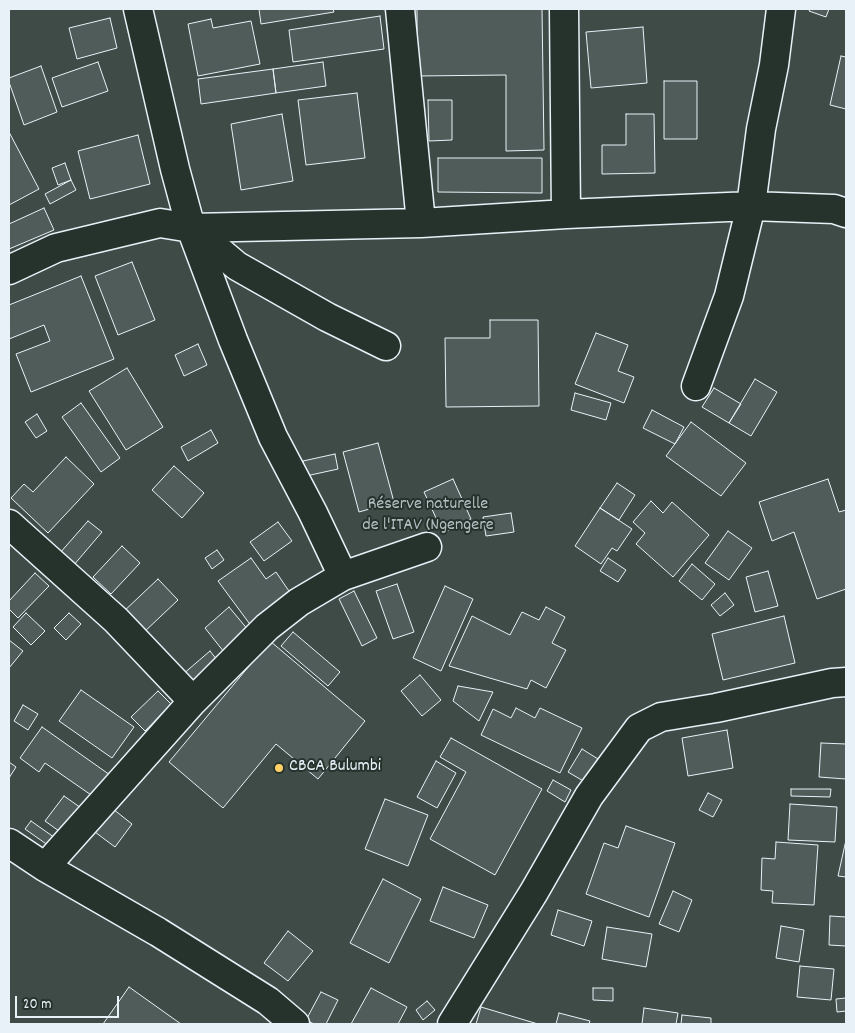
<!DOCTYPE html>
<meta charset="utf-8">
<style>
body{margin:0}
#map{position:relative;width:855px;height:1033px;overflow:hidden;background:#26332d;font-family:Dekko,sans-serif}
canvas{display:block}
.frame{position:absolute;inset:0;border:10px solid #e8f1f8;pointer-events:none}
.scale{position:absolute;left:15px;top:996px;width:104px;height:22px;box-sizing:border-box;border:2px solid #e8f1f8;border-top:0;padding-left:6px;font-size:15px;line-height:18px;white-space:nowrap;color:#e8f1f8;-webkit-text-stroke:4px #26332d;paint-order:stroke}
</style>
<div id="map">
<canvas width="855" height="1033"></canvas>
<div class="frame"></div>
<div class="scale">20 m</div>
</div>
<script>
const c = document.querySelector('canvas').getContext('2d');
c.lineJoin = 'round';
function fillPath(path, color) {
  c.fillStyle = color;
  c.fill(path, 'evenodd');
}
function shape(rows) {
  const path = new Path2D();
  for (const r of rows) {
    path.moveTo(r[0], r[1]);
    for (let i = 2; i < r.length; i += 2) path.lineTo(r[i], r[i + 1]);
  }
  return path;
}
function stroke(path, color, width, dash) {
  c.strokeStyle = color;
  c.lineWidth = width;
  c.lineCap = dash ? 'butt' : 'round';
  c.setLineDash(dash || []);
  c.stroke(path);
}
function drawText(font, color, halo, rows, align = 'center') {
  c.font = font + ' Dekko,sans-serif';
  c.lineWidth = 4;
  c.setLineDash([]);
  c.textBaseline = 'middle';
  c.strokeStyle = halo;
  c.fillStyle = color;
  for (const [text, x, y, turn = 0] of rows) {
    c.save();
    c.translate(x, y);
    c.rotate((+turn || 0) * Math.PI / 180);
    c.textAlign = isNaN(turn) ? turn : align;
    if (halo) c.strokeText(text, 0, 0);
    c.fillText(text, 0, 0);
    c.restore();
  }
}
const green = shape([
 [9,9,846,9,846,1024,9,1024]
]);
const building = shape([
 [259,9,333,9,334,12,261,24,259,9],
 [417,9,542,9,544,150,506,151,506,75,417,76,417,9],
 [810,9,829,9,826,17,809,11,810,9],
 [380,16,384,49,293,62,289,30,380,16],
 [110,18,117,48,77,59,69,28,110,18],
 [211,19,213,28,251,21,260,64,198,76,188,24,211,19],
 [643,27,647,83,591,88,586,32,643,27],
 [841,56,846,57,846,109,830,105,841,56],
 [98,62,108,91,62,107,52,78,98,62],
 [323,62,326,86,276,93,273,69,323,62],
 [41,66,57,112,24,125,9,82,9,78,41,66],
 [273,69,276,93,201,104,198,79,273,69],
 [664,81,697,81,697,139,664,139,664,81],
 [357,93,365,158,306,165,298,100,357,93],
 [428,100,452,100,452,140,429,141,428,100],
 [282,114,293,181,241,190,231,124,282,114],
 [626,114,654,114,655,173,602,174,602,145,626,145,626,114],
 [9,132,39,189,9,205,9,132],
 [138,135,150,184,90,199,78,151,138,135],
 [438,158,542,158,542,193,438,192,438,158],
 [65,163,71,180,58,185,52,168,65,163],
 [71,180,76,190,50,204,45,194,71,180],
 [44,208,54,230,9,249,9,224,44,208],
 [132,262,155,320,118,335,95,276,132,262],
 [81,276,114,359,31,392,16,354,50,341,44,325,9,339,9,305,81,276],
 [490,320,538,320,539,406,446,407,445,338,490,338,490,320],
 [596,333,628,345,618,371,634,377,624,403,575,384,596,333],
 [198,344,207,365,184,376,175,355,198,344],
 [127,368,163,427,126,450,89,391,127,368],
 [755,379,777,392,751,436,729,423,755,379],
 [714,388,741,404,729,423,702,407,714,388],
 [575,393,611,403,606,420,571,410,575,393],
 [81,403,120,458,101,472,62,417,81,403],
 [652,410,684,427,675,444,643,428,652,410],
 [37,414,47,431,36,438,25,422,37,414],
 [691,422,746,463,721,496,666,456,691,422],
 [211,430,218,443,188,461,181,447,211,430],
 [378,443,394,502,359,512,343,452,378,443],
 [335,454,338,469,306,476,303,461,335,454],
 [66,457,94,484,48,533,11,498,24,484,33,492,66,457],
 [174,466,204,493,182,518,152,490,174,466],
 [453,479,471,519,443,533,424,492,453,479],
 [828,479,839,512,846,510,846,589,817,599,794,532,772,541,759,502,828,479],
 [617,483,635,495,619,520,600,508,617,483],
 [651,501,663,513,672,502,709,535,673,577,636,544,645,533,633,522,651,501],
 [600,508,632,529,617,551,612,548,601,564,575,546,600,508],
 [511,513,514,532,486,536,483,517,511,513],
 [88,521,102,532,73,566,59,554,88,521],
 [278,522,292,541,264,561,250,542,278,522],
 [728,531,752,548,729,580,705,563,728,531],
 [122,546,140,563,111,594,93,577,122,546],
 [217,550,224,560,212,569,205,558,217,550],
 [251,558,266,579,276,572,293,597,252,627,218,581,251,558],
 [608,558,626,570,618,582,600,571,608,558],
 [692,564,715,584,702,600,679,581,692,564],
 [768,571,778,606,755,612,746,577,768,571],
 [35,573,49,586,18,618,9,609,9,601,35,573],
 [158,579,178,600,142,634,122,613,158,579],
 [397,584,414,632,393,639,376,591,397,584],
 [445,586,473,599,441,671,413,658,445,586],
 [354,591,377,638,362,646,339,599,354,591],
 [725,593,734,605,720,616,711,605,725,593],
 [229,607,249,631,224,652,205,628,229,607],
 [546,607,565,617,552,643,566,650,546,688,531,680,527,689,449,666,472,616,510,635,522,612,539,620,546,607],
 [26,613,45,631,31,645,13,627,26,613],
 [69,613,81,624,66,640,54,628,69,613],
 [784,616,795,663,723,680,712,634,784,616],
 [293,632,340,672,328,686,281,646,293,632],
 [9,640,23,651,9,668,9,640],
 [270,641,365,721,318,779,276,744,223,808,169,762,270,641],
 [210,651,221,665,193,688,182,675,210,651],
 [420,675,441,700,422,716,401,691,420,675],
 [458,686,493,692,479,721,453,701,458,686],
 [81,690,134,727,112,758,59,721,81,690],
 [158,691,171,704,145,731,131,717,158,691],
 [23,705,38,714,28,730,14,721,23,705],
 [516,708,535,718,540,708,582,728,560,773,481,735,493,709,511,718,516,708],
 [42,727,110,775,94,797,45,763,39,772,20,758,42,727],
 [727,730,733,768,688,776,682,738,727,730],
 [451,738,542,789,495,875,430,839,466,772,440,757,451,738],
 [821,743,846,744,846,779,819,777,821,743],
 [582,749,598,759,585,782,568,772,582,749],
 [436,761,456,773,437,808,417,797,436,761],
 [9,762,16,767,9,778,9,762],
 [553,780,571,790,565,802,547,791,553,780],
 [791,789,831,789,830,797,791,796,791,789],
 [708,793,722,800,713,817,699,810,708,793],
 [64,796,84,810,66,836,45,821,64,796],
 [385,799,428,815,408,866,365,849,385,799],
 [790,804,837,807,835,842,788,840,790,804],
 [113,809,132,824,115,847,95,832,113,809],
 [31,821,58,840,52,848,25,829,31,821],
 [626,826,675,843,649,917,586,894,604,843,618,848,626,826],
 [846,840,846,877,838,876,846,840],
 [776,842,818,845,814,905,772,903,773,891,761,890,762,858,775,859,776,842],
 [383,879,421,899,389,963,350,943,383,879],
 [443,887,488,905,474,938,430,921,443,887],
 [673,891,692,900,679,932,659,924,673,891],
 [558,910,592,921,584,946,551,935,558,910],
 [830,916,846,917,846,946,829,945,830,916],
 [781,926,804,930,799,962,776,958,781,926],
 [607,927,652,934,646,967,602,959,607,927],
 [288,931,313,951,288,981,264,963,288,931],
 [800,966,834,969,831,1000,797,997,800,966],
 [129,987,181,1024,103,1024,129,987],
 [371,988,407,1007,398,1024,351,1024,371,988],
 [593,988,613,988,613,1001,593,1000,593,988],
 [321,992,338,1000,326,1024,314,1024,306,1020,321,992],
 [846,998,846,1011,837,1012,836,999,846,998],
 [427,1001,435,1010,423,1020,416,1010,427,1001],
 [481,1007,538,1024,476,1024,481,1007],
 [644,1008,678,1013,676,1024,642,1024,644,1008],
 [559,1013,590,1021,589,1024,556,1024,559,1013],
 [682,1015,711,1018,711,1024,681,1024,682,1015]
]);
const street = shape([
 [138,9,175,169,191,228,233,340,273,437,313,513,343,576],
 [400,9,421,223],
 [564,9,566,214],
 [193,229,237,266,327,317,386,346],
 [9,270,56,248,160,223,191,228,421,223,566,214,751,206,834,209,846,213],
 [696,386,729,296,751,206,761,129,774,65,781,9],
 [9,524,116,620,193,701],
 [9,843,45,867,158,932,268,1001,295,1024],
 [45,867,193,701,267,627,299,602,343,576,427,547],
 [452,1024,534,892,589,796,639,728,661,717,716,708,832,683,846,682]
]);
const markers = [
 [279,768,5,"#ffd166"]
];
const parkNames = [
 ["Réserve naturelle",428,506],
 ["de l'ITAV (Ngengere",428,527]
];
const poiNames = [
 ["CBCA Bulumbi",289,768]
];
fillPath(green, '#3e4b47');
fillPath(building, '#505c59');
stroke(building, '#e8f1f8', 1);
stroke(street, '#e8f1f8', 31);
stroke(street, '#26332d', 28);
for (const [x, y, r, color] of markers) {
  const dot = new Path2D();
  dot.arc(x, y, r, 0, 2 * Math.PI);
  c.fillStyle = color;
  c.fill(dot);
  stroke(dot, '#26332d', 2);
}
drawText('18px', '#b5bfc3', '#26332d', parkNames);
drawText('18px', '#e8f1f8', '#26332d', poiNames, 'left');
</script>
